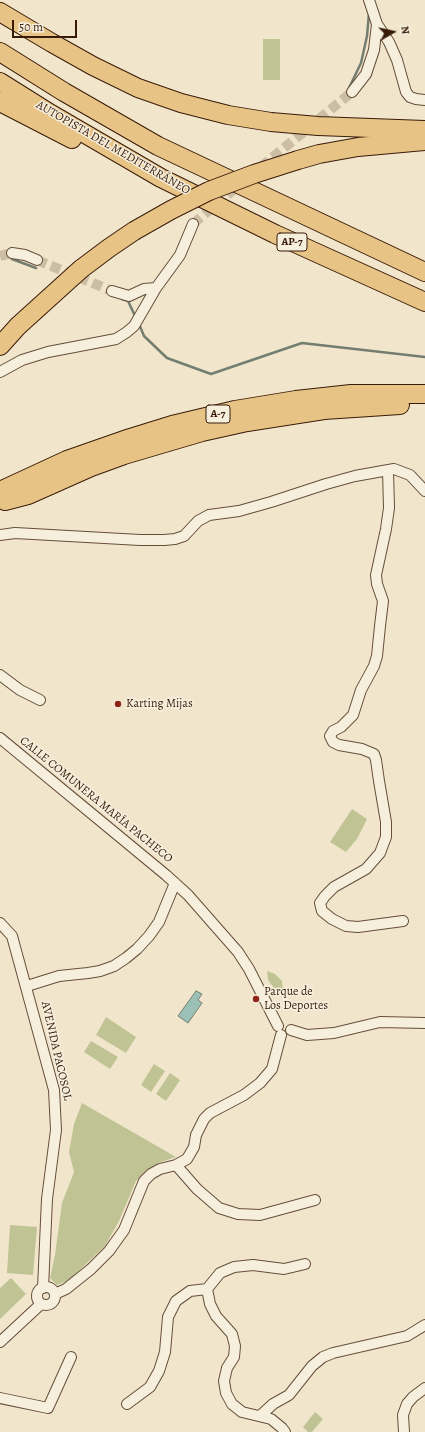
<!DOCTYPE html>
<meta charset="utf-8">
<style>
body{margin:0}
#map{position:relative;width:425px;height:1432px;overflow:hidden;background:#f1e6cc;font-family:Alegreya,serif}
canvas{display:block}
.north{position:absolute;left:373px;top:12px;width:40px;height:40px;-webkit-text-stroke:3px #f6efde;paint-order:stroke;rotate:81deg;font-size:11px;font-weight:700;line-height:16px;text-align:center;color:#381b08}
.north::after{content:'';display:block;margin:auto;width:14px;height:18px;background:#381b08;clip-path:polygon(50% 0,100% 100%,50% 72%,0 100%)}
.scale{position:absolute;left:12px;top:20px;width:65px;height:18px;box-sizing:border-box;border:2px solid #381b08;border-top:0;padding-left:5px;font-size:12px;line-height:14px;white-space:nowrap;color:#381b08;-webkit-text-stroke:3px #f6efde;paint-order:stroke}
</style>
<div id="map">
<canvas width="425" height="1432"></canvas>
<div class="north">N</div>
<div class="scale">50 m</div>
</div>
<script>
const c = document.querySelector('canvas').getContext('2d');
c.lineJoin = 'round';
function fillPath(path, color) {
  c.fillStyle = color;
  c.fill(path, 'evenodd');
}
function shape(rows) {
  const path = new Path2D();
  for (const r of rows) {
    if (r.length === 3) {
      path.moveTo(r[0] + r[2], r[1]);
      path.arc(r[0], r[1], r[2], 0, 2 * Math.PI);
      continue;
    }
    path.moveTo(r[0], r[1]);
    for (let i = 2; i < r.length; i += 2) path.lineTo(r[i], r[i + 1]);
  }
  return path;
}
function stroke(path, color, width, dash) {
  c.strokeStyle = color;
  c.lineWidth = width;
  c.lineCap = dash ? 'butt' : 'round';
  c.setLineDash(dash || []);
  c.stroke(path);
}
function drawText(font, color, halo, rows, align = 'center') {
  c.font = font + ' Alegreya,serif';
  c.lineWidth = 3;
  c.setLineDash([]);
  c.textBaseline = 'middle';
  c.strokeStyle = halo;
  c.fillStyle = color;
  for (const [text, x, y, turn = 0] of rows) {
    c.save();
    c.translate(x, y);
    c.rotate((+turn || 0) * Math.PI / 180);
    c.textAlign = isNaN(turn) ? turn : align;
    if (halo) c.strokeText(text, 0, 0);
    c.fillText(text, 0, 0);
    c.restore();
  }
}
const green = shape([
 [263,39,280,39,280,80,263,80],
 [352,809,367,819,357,839,346,852,330,842],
 [267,971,275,974,282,981,283,991,280,996,268,980],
 [106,1017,136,1037,126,1053,96,1035],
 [91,1041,118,1057,110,1069,84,1052],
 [154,1064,165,1071,151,1092,141,1085],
 [170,1073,180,1080,166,1101,156,1094],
 [82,1103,176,1157,158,1163,136,1181,119,1221,105,1246,69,1280,57,1285,50,1278,55,1255,62,1203,74,1172,69,1152,74,1124],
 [10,1225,37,1227,33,1275,7,1273],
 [11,1278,26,1294,0,1319,0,1288],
 [315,1412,323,1419,312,1432,308,1432,303,1427]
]);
const water = shape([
 [196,991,202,994,198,1000,202,1003,188,1023,178,1016,196,991]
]);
const stream = shape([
 [349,88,361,63,367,36,369,13],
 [12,259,36,268],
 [122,299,128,301,136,318],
 [139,324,144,336,167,358,211,374,302,343,425,357]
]);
const minorTunnel = shape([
 [261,167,352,92],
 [193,224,239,185],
 [0,256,12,253],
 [37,260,112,291]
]);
const minor = shape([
 [377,24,389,42,397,60,406,92,410,97,416,99,425,100],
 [352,92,366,74,374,50,377,24,369,0],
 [12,253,25,255,37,260],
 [112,291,129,296,144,289,156,288],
 [0,372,22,360,48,352,116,339,127,332,134,326,156,288,180,255,193,224],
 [388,470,389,508,386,529,376,575,377,584,383,601,380,626,377,656,374,666,361,690,353,715,341,727,333,731,330,736,333,742,339,745,362,749,374,754,376,760,379,781,386,822,386,837,380,853,366,869,334,887,325,896,320,903,322,911,332,919,346,926,358,927,403,921],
 [0,535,15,533,140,540,164,540,175,539,184,536,198,521,209,515,239,511,271,502,326,484,355,476,394,469,410,475,425,491],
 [0,675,20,690,40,700],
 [0,738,166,875,188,895,238,952,249,969,278,1026],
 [0,923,12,936,54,1090,56,1130,47,1199,43,1288],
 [27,986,59,976,88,973,100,971,114,966,126,958,137,949,149,936,159,922,175,883],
 [291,1030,307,1035,334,1033,380,1022,425,1023],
 [176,1165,197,1189,219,1208,238,1214,260,1215,315,1200],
 [46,1296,9],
 [207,1289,210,1304,216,1316,232,1334,235,1346,234,1357,227,1368,224,1381,226,1393,232,1404,242,1412,271,1419,282,1428,285,1432],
 [55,1294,66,1289,91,1269,109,1251,124,1230,144,1181,151,1174,160,1169,176,1165,187,1159,194,1147,196,1135,204,1119,210,1113,244,1095,260,1083,272,1069,281,1035],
 [0,1342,41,1304],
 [0,1398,48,1408,71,1357],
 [127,1404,150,1387,159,1371,165,1352,168,1317,176,1301,190,1291,207,1289,220,1273,234,1267,253,1265,284,1269,305,1264],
 [260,1416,273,1404,289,1395,312,1366,323,1357,333,1353,407,1336,425,1325],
 [404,1432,403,1415,407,1404,413,1397,425,1388]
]);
const motorway = shape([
 [0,12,52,43,93,66,138,88,181,103,228,115,271,122,318,126,425,130],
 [0,52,64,92,158,146,425,272],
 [0,82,51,114,161,178,275,234,425,302],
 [0,102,72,139],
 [298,160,319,154,358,147,425,141],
 [0,346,18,326,81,269,109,248,134,231],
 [0,491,67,460,130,438,172,425,235,410,296,400,351,394,425,394],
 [5,501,28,495,91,467,124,455,202,432,247,422,324,410,400,405]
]);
const motorwayBridge = shape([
 [134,231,171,210,209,191,254,174,298,160]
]);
const markers = [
 [118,704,4,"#8f2418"],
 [256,999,4,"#8f2418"]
];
const shields = [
 [292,242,30],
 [218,414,24]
];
const shieldNames = [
 ["AP-7",292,242],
 ["A-7",218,414]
];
const streetNames = [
 ["AUTOPISTA DEL MEDITERRÁNEO",113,148,30],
 ["CALLE COMUNERA MARÍA PACHECO",96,800,39],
 ["AVENIDA PACOSOL",56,1051,77]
];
const poiNames = [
 ["Karting Mijas",126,704],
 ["Parque de",264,992],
 ["Los Deportes",264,1006]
];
fillPath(green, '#c0c394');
fillPath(water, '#9bc0b5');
stroke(water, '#737e70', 1);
stroke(stream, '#737e70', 2.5);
stroke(minorTunnel, '#ccbda5', 10, [10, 5]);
stroke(minor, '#664e39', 12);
stroke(motorway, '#381b08', 20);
stroke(minor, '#f6efde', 10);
stroke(motorway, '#e8c386', 18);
stroke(motorwayBridge, '#381b08', 20, []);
stroke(motorwayBridge, '#e8c386', 18);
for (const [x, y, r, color] of markers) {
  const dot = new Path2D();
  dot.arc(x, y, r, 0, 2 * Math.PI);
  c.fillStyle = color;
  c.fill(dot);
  stroke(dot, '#f6efde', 1.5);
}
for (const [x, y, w] of shields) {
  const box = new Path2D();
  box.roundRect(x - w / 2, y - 9, w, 18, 3);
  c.fillStyle = '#f6efde';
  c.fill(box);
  stroke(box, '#381b08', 1);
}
drawText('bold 11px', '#381b08', null, shieldNames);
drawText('12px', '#381b08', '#f6efde', streetNames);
drawText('12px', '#381b08', '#f6efde', poiNames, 'left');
</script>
